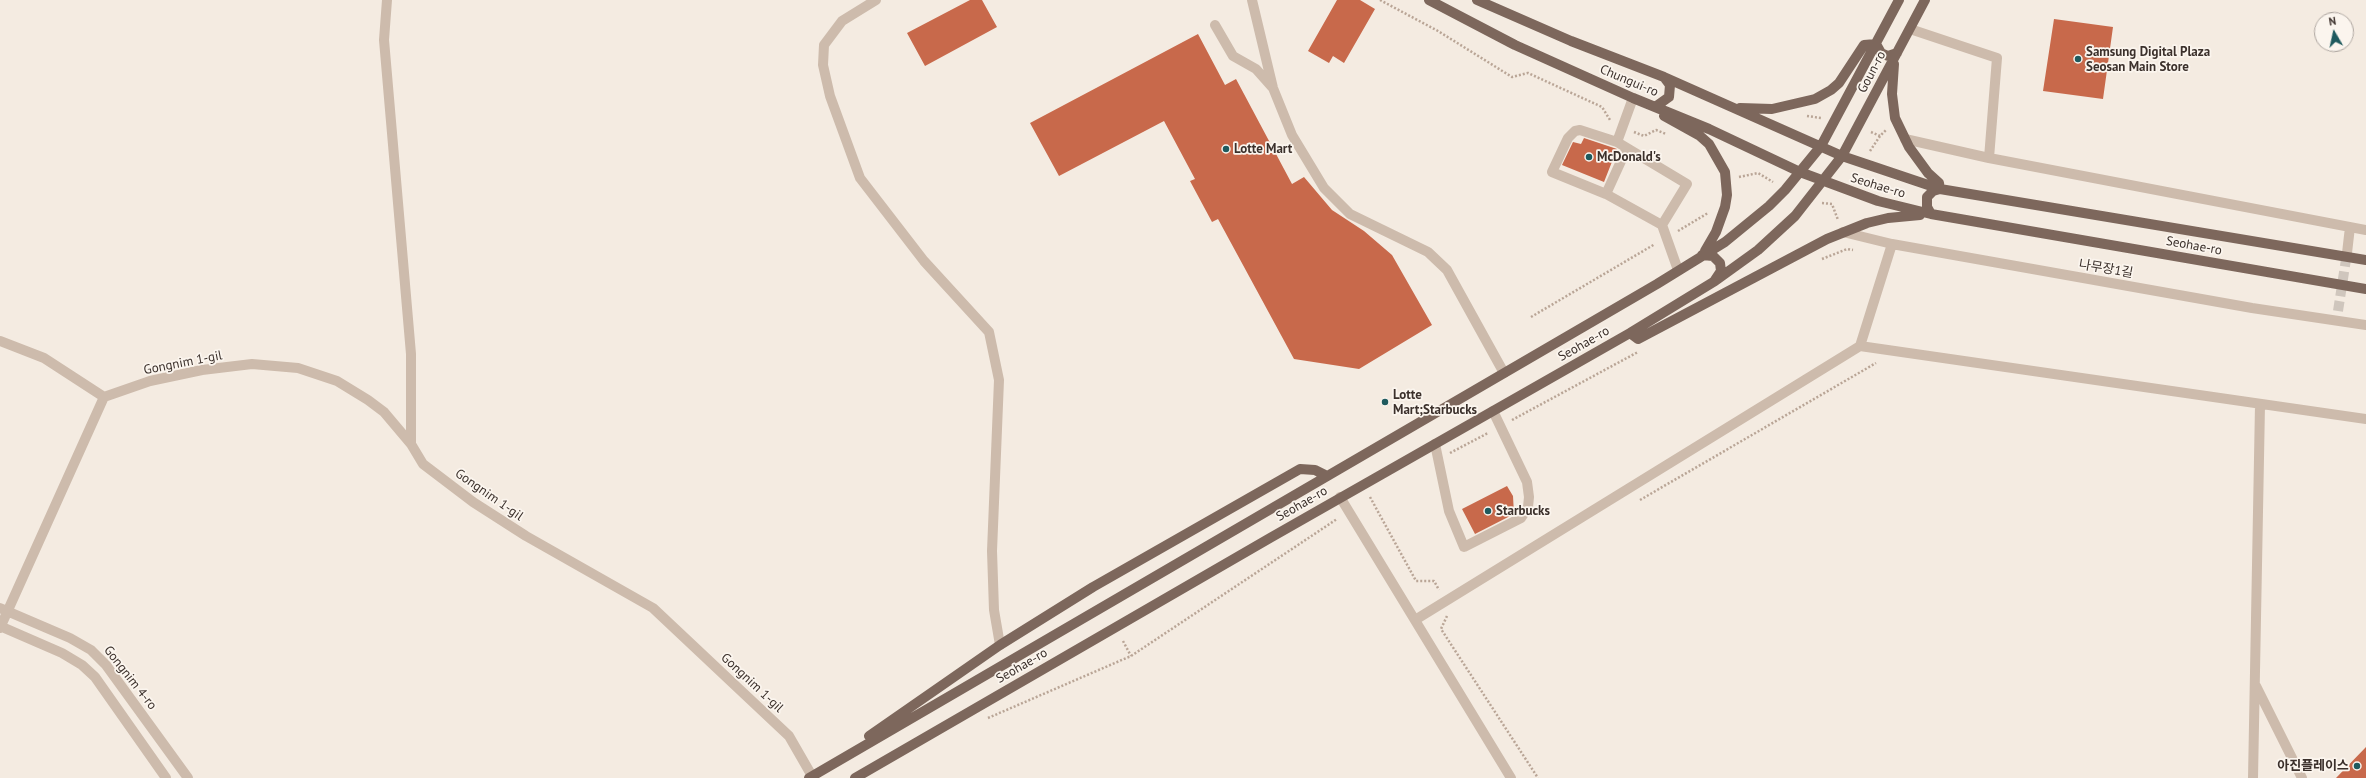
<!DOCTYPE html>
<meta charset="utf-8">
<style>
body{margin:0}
#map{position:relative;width:2366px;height:778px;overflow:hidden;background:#f4ebe1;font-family:"PT Sans",sans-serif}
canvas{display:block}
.north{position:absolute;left:2314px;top:12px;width:40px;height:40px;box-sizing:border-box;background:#fbf5ee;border:1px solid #aea6a0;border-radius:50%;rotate:351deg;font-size:11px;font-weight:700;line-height:16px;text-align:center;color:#3b302b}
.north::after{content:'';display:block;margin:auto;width:14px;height:18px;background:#1f5a5e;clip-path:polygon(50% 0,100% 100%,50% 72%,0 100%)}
</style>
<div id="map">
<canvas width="2366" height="778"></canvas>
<div class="north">N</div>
</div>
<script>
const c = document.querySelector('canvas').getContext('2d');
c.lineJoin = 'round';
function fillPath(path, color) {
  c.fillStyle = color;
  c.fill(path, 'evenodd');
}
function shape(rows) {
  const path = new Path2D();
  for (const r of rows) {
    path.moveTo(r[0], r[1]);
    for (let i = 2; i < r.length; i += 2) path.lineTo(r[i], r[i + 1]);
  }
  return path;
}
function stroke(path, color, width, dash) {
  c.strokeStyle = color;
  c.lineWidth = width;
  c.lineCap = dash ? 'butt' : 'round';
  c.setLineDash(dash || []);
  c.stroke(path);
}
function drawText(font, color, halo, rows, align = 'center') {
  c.font = font + ' "PT Sans","Noto Sans KR",sans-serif';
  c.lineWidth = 3.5;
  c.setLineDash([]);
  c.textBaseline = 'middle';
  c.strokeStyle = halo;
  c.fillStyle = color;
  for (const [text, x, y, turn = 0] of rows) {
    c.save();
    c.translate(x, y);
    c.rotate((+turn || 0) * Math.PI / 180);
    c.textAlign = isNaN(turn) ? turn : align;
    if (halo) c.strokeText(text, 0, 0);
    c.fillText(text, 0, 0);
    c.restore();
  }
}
const building = shape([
 [970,0,982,0,997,27,925,66,907,33],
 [1337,0,1360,0,1375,9,1344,63,1333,56,1329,63,1308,51],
 [2054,19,2113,27,2103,99,2043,91],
 [1198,34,1225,85,1236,79,1292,184,1304,177,1332,210,1364,231,1392,255,1432,325,1359,369,1294,359,1218,219,1212,222,1190,181,1195,179,1164,121,1059,176,1030,123],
 [1584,138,1617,149,1604,182,1562,165,1573,142,1581,144],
 [1507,486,1513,496,1514,514,1475,534,1462,509],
 [2366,747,2366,778,2336,778]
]);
const minorTunnel = shape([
 [2338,311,2347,253]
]);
const path = shape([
 [1380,0,1438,31,1512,77,1528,73,1602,107,1610,120],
 [1807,116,1821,118],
 [1634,132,1644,136,1656,130,1666,134],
 [1871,132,1880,136],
 [1870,151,1880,136,1886,130],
 [1739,177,1758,173,1773,182],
 [1822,203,1832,204,1838,220],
 [1678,231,1708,213],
 [1822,259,1847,249,1853,250],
 [1531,317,1655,244],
 [1512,420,1638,352],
 [1450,453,1488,433],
 [1370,497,1416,581,1434,581,1439,590],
 [1640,500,1876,363],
 [1447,616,1441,629,1538,778],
 [1123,641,1131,656],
 [988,718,1131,656,1337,519]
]);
const minor = shape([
 [387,0,384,40,411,354,411,444],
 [876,0,842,21,824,45,823,65,830,96,860,178,924,261,989,332,999,380,992,551,994,610,1000,645],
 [1252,0,1273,88,1292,135,1324,188,1350,214,1428,252,1447,270,1504,373],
 [1215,25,1233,56,1256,69,1272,87],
 [1910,29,1997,58,1989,158],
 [1580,130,1617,142,1687,184,1662,225,1606,194,1552,172,1568,138,1575,131,1580,130],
 [1905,139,1989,158,2366,230],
 [1617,142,1633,98],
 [1606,194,1627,148],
 [1662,225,1678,270],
 [1843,232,1892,244,2252,308,2366,325],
 [2347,253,2350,227],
 [0,341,44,358,104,397],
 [1860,346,1892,244],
 [104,397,150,381,202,370,252,364,298,368,337,381,368,400,384,412,411,444,423,464,473,502,526,536,653,608,789,736,812,776],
 [1435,444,1449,511,1464,547,1521,518,1528,507,1529,497,1527,482,1493,411],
 [1340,497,1511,778],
 [0,608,70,638,91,650,106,665,188,778],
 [1415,620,1860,346,2366,419],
 [0,626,62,653,82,665,95,677,166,778],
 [0,628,104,397],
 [2256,686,2302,778],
 [2253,778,2260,405]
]);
const major = shape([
 [1429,0,1515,45,1633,98,1709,129,1800,172,1878,201,1931,214,2366,289],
 [1477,0,1571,41,1664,77,1842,156,1940,189,2366,260],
 [1894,64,1892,94,1895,118,1909,147,1928,173,1939,183,1940,189],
 [1655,107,1669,97,1670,85,1664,77],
 [1740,108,1772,109,1815,99,1831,90,1839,83,1864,45,1876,44,1881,53,1888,56,1897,53],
 [1664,116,1700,136,1709,144,1725,172,1727,195,1725,207,1716,232,1705,251],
 [1931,214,1927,207,1927,197,1933,191,1940,189],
 [1702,255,1713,256,1720,263,1721,271,1715,280],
 [1630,333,1638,339,1827,239,1867,223,1888,218,1920,215],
 [869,736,1000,645,1093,587,1300,469,1315,470,1327,476],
 [809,778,1657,284,1725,242,1769,206,1785,190,1821,146,1899,0],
 [855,778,1270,538,1630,333,1715,281,1758,250,1795,216,1842,156,1925,0]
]);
const markers = [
 [2078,59,4,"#1f5a5e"],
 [1226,149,4,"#1f5a5e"],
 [1589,157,4,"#1f5a5e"],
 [1385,402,4,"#1f5a5e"],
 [1488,511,4,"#1f5a5e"],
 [2357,766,4,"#1f5a5e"]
];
const poiNames = [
 ["Samsung Digital Plaza",2086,52],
 ["Seosan Main Store",2086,67],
 ["Lotte Mart",1234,149],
 ["McDonald's",1597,157],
 ["Lotte",1393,395],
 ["Mart;Starbucks",1393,410],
 ["Starbucks",1496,511],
 ["아진플레이스",2349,766,"right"]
];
const streetNames = [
 ["Goun-ro",1872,72,-62],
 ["Chungui-ro",1629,81,23],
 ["Seohae-ro",1878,186,17],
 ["Seohae-ro",2194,246,10],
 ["나무장1길",2106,269,10],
 ["Seohae-ro",1584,344,-30],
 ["Gongnim 1-gil",183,363,-11],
 ["Gongnim 1-gil",489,495,35],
 ["Seohae-ro",1302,504,-30],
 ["Seohae-ro",1022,666,-30],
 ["Gongnim 4-ro",130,678,52],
 ["Gongnim 1-gil",752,683,43]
];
fillPath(building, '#c8694b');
stroke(minorTunnel, '#cfc6bd', 10, [10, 5]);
stroke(path, '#b9a596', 2.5, [2, 2]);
stroke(minor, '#cdbbac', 10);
stroke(major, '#7d675c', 10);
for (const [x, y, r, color] of markers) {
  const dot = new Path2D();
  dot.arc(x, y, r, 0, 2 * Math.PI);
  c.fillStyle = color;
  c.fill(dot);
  stroke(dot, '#fbf5ee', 1.5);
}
drawText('bold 13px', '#3b302b', '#fbf5ee', poiNames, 'left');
drawText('13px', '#3b302b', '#fbf5ee', streetNames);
</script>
